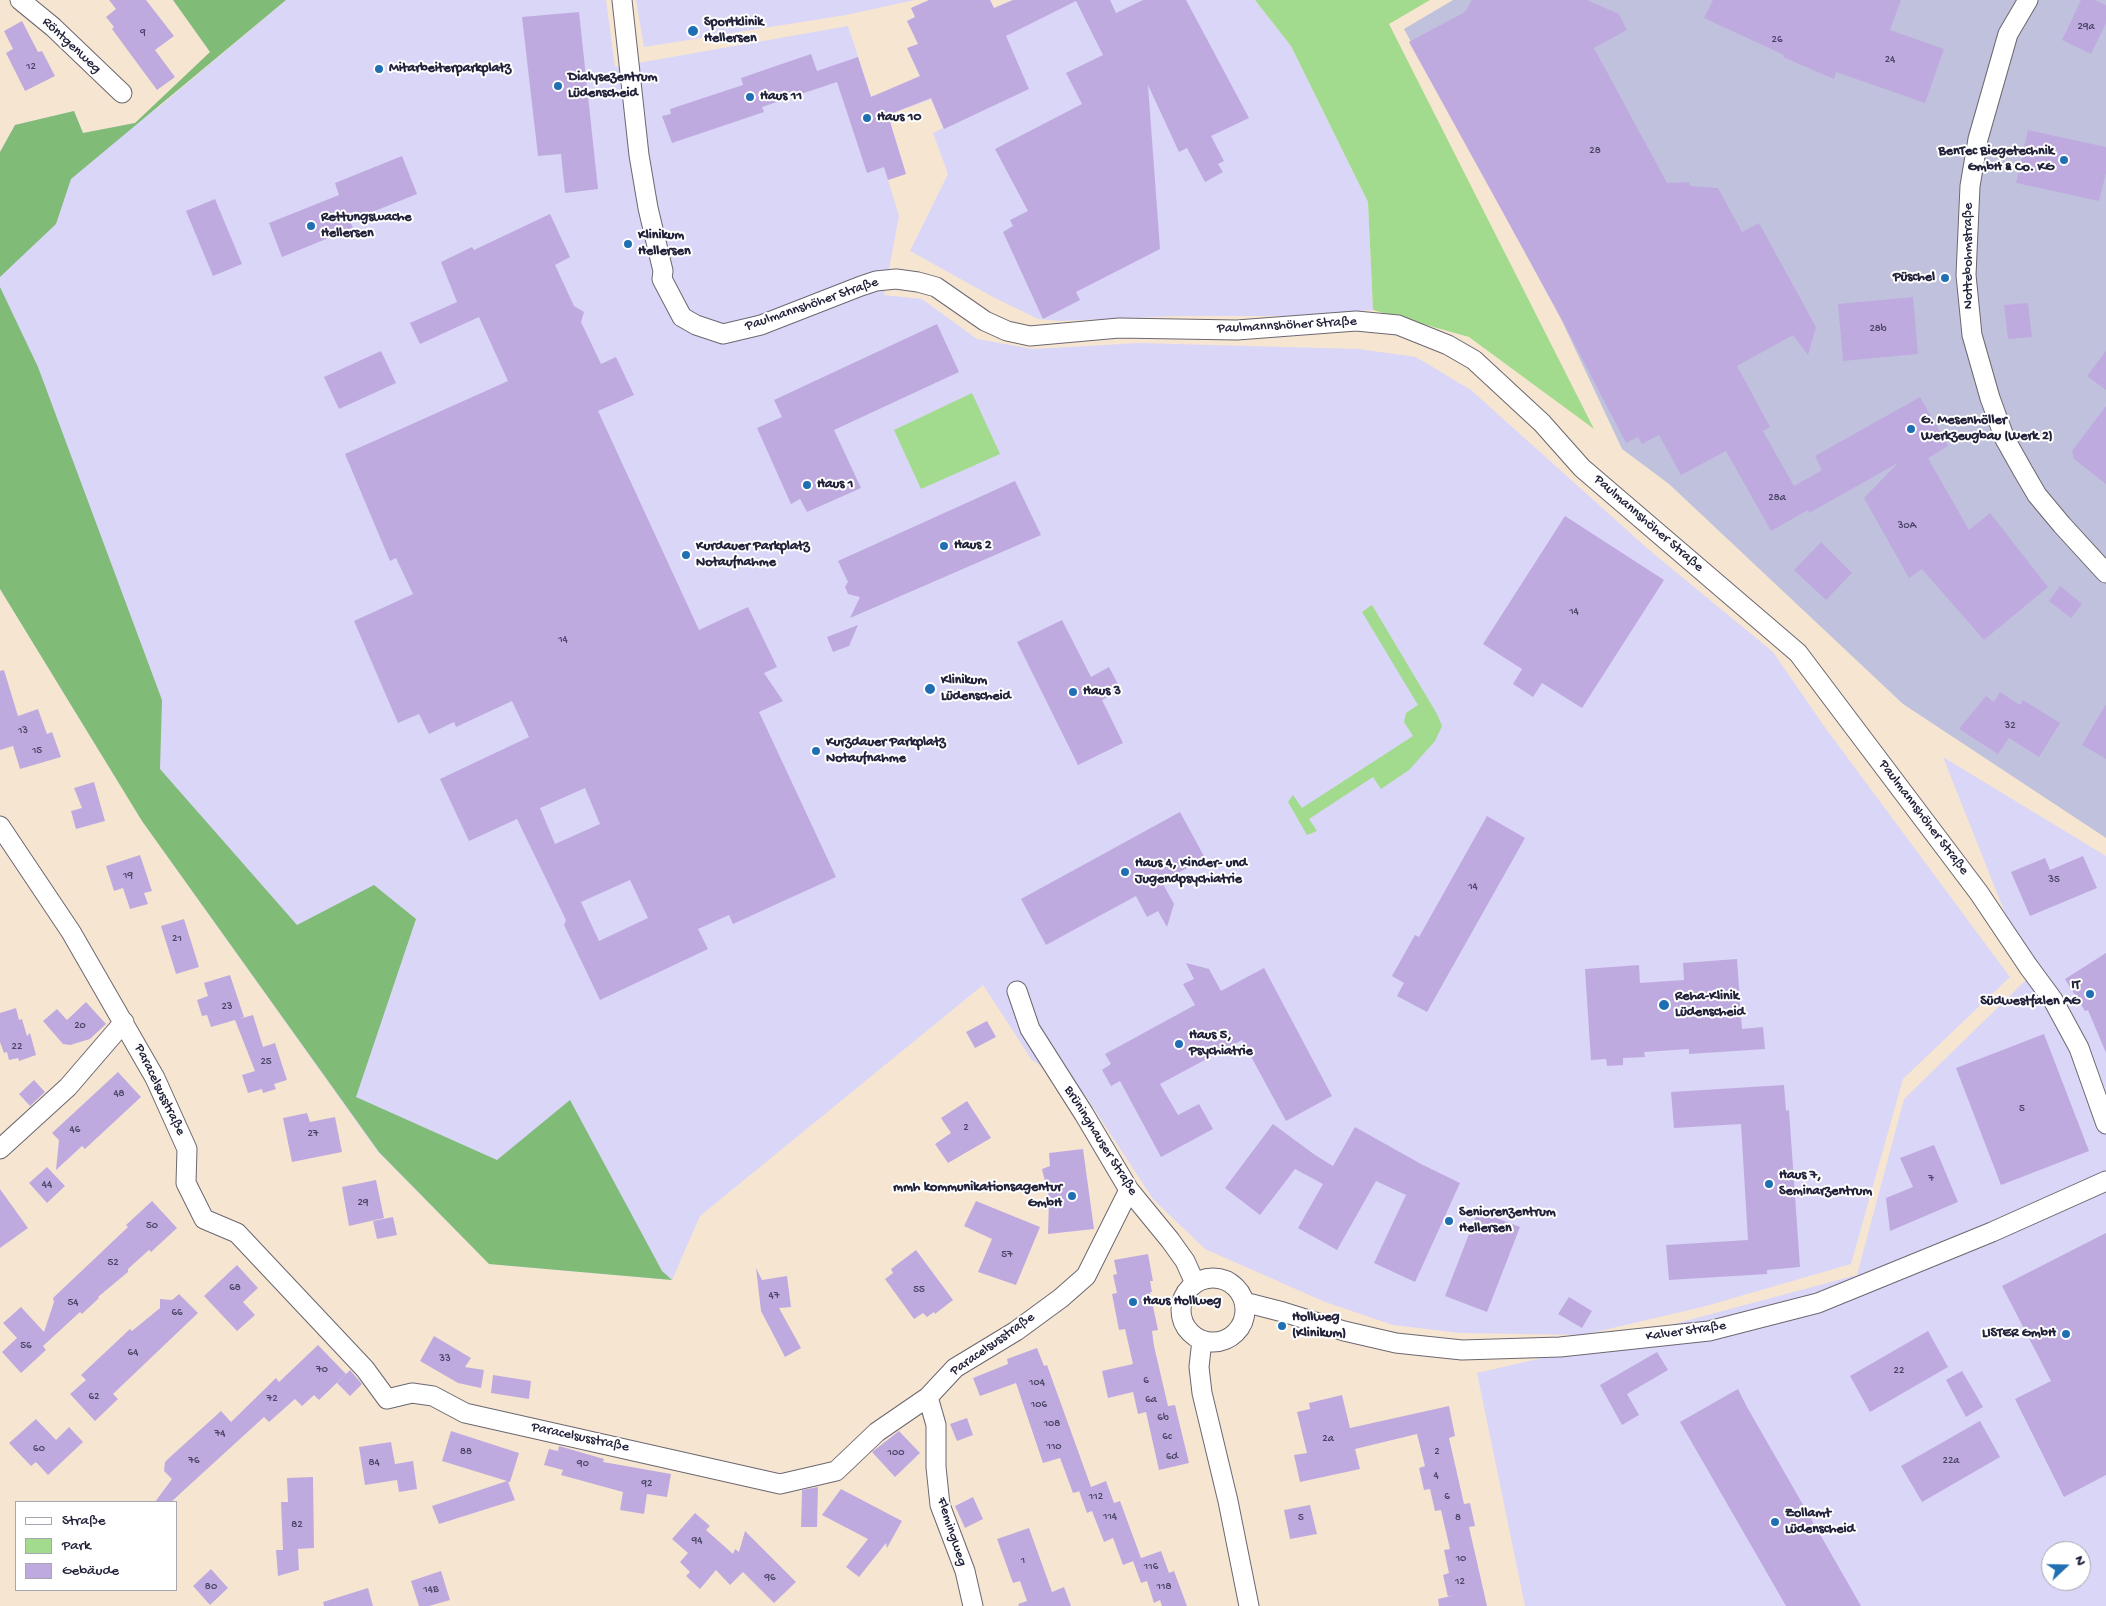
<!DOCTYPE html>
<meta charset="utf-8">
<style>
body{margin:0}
#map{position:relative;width:2106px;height:1606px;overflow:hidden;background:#f6e6d1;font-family:"Gochi Hand",sans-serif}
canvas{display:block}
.legend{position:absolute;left:15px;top:1501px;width:162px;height:90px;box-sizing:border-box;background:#fff;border:1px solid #a7a7b1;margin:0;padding:6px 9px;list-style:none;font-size:15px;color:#22223b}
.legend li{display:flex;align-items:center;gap:10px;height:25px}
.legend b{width:25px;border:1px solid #a7a7b1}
.north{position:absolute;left:2041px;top:1541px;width:50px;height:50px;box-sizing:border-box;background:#fff;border:1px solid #a7a7b1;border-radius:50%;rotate:69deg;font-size:14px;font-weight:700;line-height:20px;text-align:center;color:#22223b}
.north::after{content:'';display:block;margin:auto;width:18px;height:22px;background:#1f6fb2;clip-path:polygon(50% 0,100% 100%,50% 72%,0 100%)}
</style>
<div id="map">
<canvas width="2106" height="1606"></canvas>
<ul class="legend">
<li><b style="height:6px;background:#fff"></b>Straße</li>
<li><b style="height:14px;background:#a2db8d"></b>Park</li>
<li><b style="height:14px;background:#bfaae0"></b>Gebäude</li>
</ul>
<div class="north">N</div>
</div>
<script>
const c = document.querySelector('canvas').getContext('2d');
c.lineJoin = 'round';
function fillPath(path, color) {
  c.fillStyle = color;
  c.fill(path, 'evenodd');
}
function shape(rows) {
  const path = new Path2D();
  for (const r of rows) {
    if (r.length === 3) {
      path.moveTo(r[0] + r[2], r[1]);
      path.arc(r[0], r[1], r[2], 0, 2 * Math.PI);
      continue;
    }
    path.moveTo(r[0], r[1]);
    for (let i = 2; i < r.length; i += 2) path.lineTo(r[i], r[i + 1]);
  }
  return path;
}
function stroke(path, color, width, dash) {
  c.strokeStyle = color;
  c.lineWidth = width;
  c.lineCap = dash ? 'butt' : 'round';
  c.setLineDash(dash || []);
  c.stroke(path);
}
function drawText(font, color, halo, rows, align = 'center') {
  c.font = font + ' "Gochi Hand",sans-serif';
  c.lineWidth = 4;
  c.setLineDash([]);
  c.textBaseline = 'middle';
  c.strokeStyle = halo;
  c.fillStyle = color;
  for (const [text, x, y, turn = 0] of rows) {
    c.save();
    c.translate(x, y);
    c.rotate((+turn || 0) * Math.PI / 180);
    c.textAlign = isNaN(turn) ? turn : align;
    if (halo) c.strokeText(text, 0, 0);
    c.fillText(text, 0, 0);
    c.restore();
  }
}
const built = shape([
 [286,0,606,0,615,67,848,26,871,96,877,95,889,119,906,174,888,180,899,216,884,295,922,299,977,339,1033,349,1139,343,1359,349,1416,357,1471,390,1648,549,1773,652,1824,726,2010,977,1903,1079,1851,1264,1706,1306,1583,1335,1460,1333,1393,1325,1325,1302,1205,1249,1153,1199,1085,1095,1032,1060,983,985,700,1216,672,1280,489,1264,378,1152,142,821,0,589,0,152,15,125,74,111,83,133,135,123,160,106],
 [636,0,915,0,846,15,644,47],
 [929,0,990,0,994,8,1013,0,1255,0,1291,46,1368,202,1373,310,1285,316,1177,316,1060,321,1038,319,993,297,910,251,948,174,933,133,943,128,931,99,907,108,898,86,920,77,907,48,918,44,907,21,915,17,911,8],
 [1943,757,2106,856,2106,1606,1525,1606,1477,1373,1573,1351,1857,1275,1904,1099,2030,976],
 [2051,1551,2081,1551,2081,1581,2051,1581]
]);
const industrial = shape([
 [1453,0,2106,0,2106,838,1903,704,1669,484,1622,449,1562,321,1404,29]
]);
const green = shape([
 [1255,0,1430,0,1389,24,1594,429,1469,337,1373,310,1368,202,1291,46],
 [972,393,1000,454,921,489,894,430],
 [1372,605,1437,714,1442,726,1435,741,1409,770,1381,789,1373,777,1309,819,1317,831,1307,835,1288,802,1293,795,1302,808,1413,736,1404,722,1406,713,1418,705,1362,612]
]);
const forest = shape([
 [173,0,286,0,71,179,56,224,0,277,0,152,15,125,74,111,83,133,135,123,210,52],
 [0,287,38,367,162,700,160,769,297,925,374,885,416,919,356,1097,497,1160,570,1100,662,1271,672,1280,489,1264,379,1152,142,821,0,589]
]);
const building = shape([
 [109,0,146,0,174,36,155,50,175,77,157,90,112,29,114,27,106,17,116,9],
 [929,0,990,0,994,8,1013,0,1110,0,1116,13,1143,0,1186,0,1249,118,1211,136,1224,161,1218,164,1223,172,1205,182,1187,148,1179,152,1148,85,1160,249,1076,292,1080,300,1043,319,1003,232,1013,226,1010,220,1028,211,995,149,1082,104,1066,73,1103,55,1076,1,1006,36,1029,89,944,129,931,98,888,115,906,174,888,180,884,167,867,173,837,82,762,107,764,112,672,143,662,116,671,114,670,109,743,85,741,78,811,54,817,71,858,57,871,97,920,76,907,48,918,44,907,21,915,17,911,8],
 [1472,0,1587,0,1619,14,1627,30,1594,48,1667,183,1689,182,1690,186,1718,188,1742,232,1759,223,1816,327,1808,355,1793,335,1737,366,1770,427,1763,431,1794,486,1822,470,1815,456,1920,397,1948,446,1928,458,1969,530,1990,513,2048,587,1984,640,1922,569,1909,578,1864,498,1898,463,1809,513,1808,510,1771,531,1726,451,1681,475,1659,435,1642,444,1638,437,1626,443,1560,316,1409,42,1465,12],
 [1713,0,1901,0,1890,30,1944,49,1925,103,1836,72,1834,79,1783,57,1784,55,1704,18],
 [2081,0,2095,0,2106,5,2106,23,2091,54,2062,40],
 [579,12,598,189,565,193,561,154,538,156,522,17],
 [22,21,38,52,42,51,55,76,25,91,6,53,13,49,4,31],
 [2028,130,2106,147,2106,173,2099,201,2016,183],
 [402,156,417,194,350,221,353,228,282,257,269,223,339,195,335,183],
 [215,199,242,264,213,276,186,211],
 [550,214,570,257,555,265,574,306,584,312,581,322,601,364,616,357,634,395,598,411,699,630,748,607,777,667,764,673,783,701,759,712,836,877,733,924,729,915,698,929,708,949,600,1000,564,925,566,920,517,819,469,841,440,779,529,737,512,701,456,727,454,722,429,734,419,714,398,723,354,621,413,594,396,558,390,561,345,454,508,381,479,317,420,344,410,323,457,302,441,262,472,247,474,250],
 [585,788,600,824,555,844,540,808],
 [630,880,648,918,599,941,581,902],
 [1913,297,1918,354,1843,361,1838,304],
 [2028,303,2032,337,2008,339,2004,305],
 [937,324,959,372,834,430,861,488,807,512,800,499,791,504,757,428,782,417,774,400],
 [381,351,396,383,339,409,324,377],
 [2106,351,2106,390,2087,376],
 [2106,406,2106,484,2074,459,2072,451],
 [1015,481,1041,535,850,618,860,597,848,594,845,587,848,582,838,561],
 [1565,516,1664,580,1582,708,1542,683,1533,697,1513,684,1522,669,1483,644],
 [1821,542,1852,573,1826,600,1794,570],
 [2060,586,2082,604,2071,618,2049,601],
 [1062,620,1091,677,1109,667,1121,690,1102,700,1123,743,1078,765,1017,642],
 [858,625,849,646,833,652,827,637],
 [4,670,18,716,38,709,47,734,52,732,61,757,20,769,13,746,0,750,0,671],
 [2000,692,2020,705,2023,700,2060,723,2039,757,2009,738,1998,754,1959,729,1986,696,1994,702],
 [2106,704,2106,759,2082,745],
 [94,782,105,821,76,829,71,811,82,808,74,788],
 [1180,812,1205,858,1162,882,1174,904,1167,927,1158,911,1147,917,1136,896,1046,945,1021,899],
 [1487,816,1525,838,1427,1012,1397,996,1404,983,1392,976,1415,935,1419,937],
 [140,855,152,891,144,893,148,904,130,909,123,888,114,891,106,866],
 [2083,856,2097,888,2030,916,2011,872,2045,858,2050,870],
 [184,919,199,967,176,974,161,926],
 [2106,953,2106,1053,2088,1010,2085,1011,2065,979],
 [1737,959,1742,1029,1763,1027,1765,1049,1689,1054,1689,1049,1644,1052,1645,1057,1623,1058,1623,1065,1607,1066,1606,1059,1591,1060,1585,969,1639,965,1640,983,1684,980,1683,963],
 [1186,963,1209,969,1221,991,1264,968,1332,1096,1286,1121,1242,1040,1160,1084,1178,1115,1199,1104,1213,1129,1161,1157,1120,1081,1111,1086,1102,1070,1111,1064,1105,1054,1195,1005,1183,984,1194,979],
 [230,975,244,1017,239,1019,253,1015,263,1047,275,1043,287,1080,274,1084,276,1089,263,1093,262,1089,248,1093,242,1075,255,1071,235,1020,211,1027,207,1015,202,1016,197,1000,208,996,204,983],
 [86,1002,106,1024,90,1039,70,1045,63,1044,43,1021,57,1009,67,1020],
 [16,1008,19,1020,22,1019,27,1036,30,1033,36,1055,19,1061,18,1058,9,1060,7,1052,4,1053,0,1042,0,1013],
 [987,1021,996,1037,975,1048,966,1032],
 [2044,1034,2089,1151,2001,1185,1956,1068],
 [118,1072,141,1097,85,1149,82,1146,56,1170,59,1140,52,1133],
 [34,1080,45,1092,30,1106,19,1094],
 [1784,1085,1786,1111,1789,1110,1800,1267,1767,1270,1767,1274,1669,1280,1666,1245,1748,1240,1741,1124,1674,1128,1671,1092],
 [967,1101,991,1138,948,1163,935,1144,951,1133,941,1118],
 [307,1113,310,1122,335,1117,342,1152,292,1162,283,1118],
 [1273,1124,1315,1155,1333,1166,1355,1127,1421,1164,1460,1183,1415,1282,1374,1263,1406,1195,1376,1181,1337,1250,1298,1228,1323,1184,1295,1169,1260,1215,1225,1188],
 [1934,1145,1958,1202,1890,1231,1886,1198,1913,1187,1900,1158],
 [1083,1149,1094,1229,1048,1234,1049,1198,1042,1169,1050,1166,1049,1153],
 [47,1167,65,1186,47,1203,29,1183],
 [376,1180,384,1218,349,1226,342,1187],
 [0,1189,28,1228,0,1248],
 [152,1201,177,1228,151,1252,149,1250,128,1269,128,1272,98,1297,99,1298,82,1314,80,1312,43,1346,46,1350,21,1373,2,1352,17,1338,3,1323,21,1307,44,1332,54,1302,53,1298,128,1227,126,1225],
 [976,1201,1040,1227,1016,1285,978,1272,992,1239,964,1226],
 [1478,1211,1520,1227,1487,1312,1445,1296],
 [393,1217,397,1235,377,1239,373,1221],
 [2106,1233,2106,1475,2064,1497,2015,1399,2051,1381,2002,1286],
 [916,1250,953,1300,935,1314,934,1312,927,1317,923,1313,914,1319,885,1279,893,1273,891,1269],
 [1148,1254,1153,1281,1150,1281,1152,1292,1150,1292,1158,1330,1152,1331,1154,1346,1168,1406,1175,1405,1189,1463,1159,1470,1146,1412,1138,1414,1133,1392,1108,1398,1102,1371,1133,1364,1125,1329,1119,1330,1112,1294,1117,1293,1113,1275,1117,1274,1114,1260],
 [237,1265,258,1288,243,1302,255,1315,237,1331,204,1296],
 [756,1268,762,1280,787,1276,791,1307,779,1308,801,1348,785,1357,761,1311],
 [179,1294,198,1313,113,1394,118,1399,95,1421,70,1394,86,1380,81,1375,130,1329,132,1331,160,1308,160,1299,172,1300],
 [1569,1297,1592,1311,1582,1328,1558,1314],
 [1928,1331,1948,1367,1870,1412,1850,1376],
 [434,1336,471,1358,465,1367,484,1370,481,1388,458,1383,420,1361],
 [318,1345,346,1374,319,1400,314,1395,302,1406,295,1399,269,1422,264,1417,171,1502,155,1502,172,1479,164,1471,165,1462,169,1458,221,1411,231,1422,276,1378,279,1382],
 [1037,1348,1044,1366,1047,1365,1091,1487,1106,1481,1114,1503,1120,1501,1141,1558,1123,1565,1113,1538,1104,1542,1092,1511,1087,1513,1079,1491,1081,1491,1073,1493,1060,1458,1043,1463,1016,1383,980,1396,973,1378,1008,1364,1007,1359],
 [1657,1352,1668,1370,1627,1394,1639,1415,1622,1425,1600,1385],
 [350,1370,362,1384,350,1396,337,1383],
 [1962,1371,1983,1407,1966,1417,1946,1380],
 [493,1375,531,1381,529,1399,491,1393],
 [1738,1389,1747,1407,1861,1606,1786,1606,1680,1422],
 [1342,1395,1350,1428,1449,1406,1455,1436,1449,1438,1464,1504,1470,1503,1475,1526,1469,1527,1487,1606,1439,1606,1438,1599,1455,1595,1448,1597,1443,1575,1449,1573,1444,1550,1450,1549,1441,1510,1435,1511,1430,1489,1424,1490,1419,1468,1425,1466,1417,1434,1355,1449,1360,1469,1300,1482,1294,1455,1307,1453,1297,1412,1310,1409,1309,1403],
 [967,1418,973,1435,957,1441,950,1424],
 [36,1419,56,1440,69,1427,83,1442,48,1475,36,1462,31,1466,9,1443],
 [1980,1421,2000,1457,1922,1502,1901,1466],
 [451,1431,519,1453,510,1482,508,1482,515,1500,439,1524,432,1506,507,1481,442,1461],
 [899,1431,920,1453,895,1477,872,1452],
 [391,1442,395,1464,413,1461,417,1489,399,1492,397,1480,365,1485,359,1447],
 [559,1446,604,1459,603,1462,671,1474,667,1497,647,1494,644,1514,620,1510,623,1492,561,1475,563,1470,544,1465,549,1449,558,1451],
 [313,1477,314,1548,298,1549,299,1570,278,1576,276,1550,283,1550,281,1502,288,1502,287,1478],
 [818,1487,817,1527,801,1527,802,1490],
 [841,1489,902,1521,887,1548,886,1543,859,1577,846,1567,868,1539,822,1515],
 [973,1497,983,1519,965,1528,955,1506],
 [1310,1505,1317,1534,1290,1539,1284,1510],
 [695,1513,710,1526,706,1530,733,1554,735,1549,739,1552,745,1531,796,1582,774,1603,743,1572,730,1585,716,1570,700,1589,686,1576,690,1572,680,1562,688,1553,672,1539],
 [1029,1528,1052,1592,1064,1587,1071,1606,1019,1606,1018,1604,1027,1601,1020,1581,1013,1583,997,1539],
 [1161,1551,1169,1573,1174,1571,1187,1606,1162,1606,1160,1600,1154,1603,1147,1581,1141,1583,1133,1561],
 [211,1569,228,1588,210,1605,193,1586],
 [441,1571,450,1600,429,1606,419,1606,411,1581],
 [368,1588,373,1606,324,1606,323,1602]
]);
const street = shape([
 [20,0,53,27,122,93],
 [622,0,639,155,648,208,663,271,662,279,682,317,696,325,723,334,761,325,861,286,876,281,896,279,918,282,936,287,985,321,1007,331,1030,336,1119,328,1237,330,1356,321,1398,325,1448,345,1474,360,1542,423,1582,468,1798,653,1979,893,2028,966,2053,1000,2079,1048,2106,1124],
 [2028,0,2008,34,1978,139,1970,186,1966,275,1972,335,1990,398,2005,439,2023,471,2037,495,2062,525,2106,573],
 [0,826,71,932,155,1078,187,1149,186,1183,204,1219,237,1233,365,1369,387,1399,412,1393,433,1396,465,1413,780,1484,836,1471,877,1432,928,1397,955,1368,1016,1331,1061,1298,1086,1276,1129,1190],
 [1017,991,1030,1029,1084,1114,1129,1190,1170,1240,1185,1261,1195,1283],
 [0,1149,68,1087,124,1022],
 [1213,1310,32],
 [1244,1302,1283,1312,1344,1331,1396,1343,1462,1350,1560,1347,1709,1331,1818,1303,1992,1232,2106,1181],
 [1202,1340,1199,1367,1202,1393,1228,1501,1249,1606],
 [928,1397,936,1425,936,1467,940,1505,965,1571,973,1606]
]);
const markers = [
 [693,31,6,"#1f6fb2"],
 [379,69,5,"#1f6fb2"],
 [558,86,5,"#1f6fb2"],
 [750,97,5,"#1f6fb2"],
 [867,118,5,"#1f6fb2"],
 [2064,160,5,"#1f6fb2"],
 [311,226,5,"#1f6fb2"],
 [628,244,5,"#1f6fb2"],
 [1945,278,5,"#1f6fb2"],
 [1911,429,5,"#1f6fb2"],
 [807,485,5,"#1f6fb2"],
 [944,546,5,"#1f6fb2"],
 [686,555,5,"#1f6fb2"],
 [930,689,6,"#1f6fb2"],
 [1073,692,5,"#1f6fb2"],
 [816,751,5,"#1f6fb2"],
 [1125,872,5,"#1f6fb2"],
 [2090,994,5,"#1f6fb2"],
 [1664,1005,6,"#1f6fb2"],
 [1179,1044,5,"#1f6fb2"],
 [1769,1184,5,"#1f6fb2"],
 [1072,1196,5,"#1f6fb2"],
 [1449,1221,5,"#1f6fb2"],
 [1133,1302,5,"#1f6fb2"],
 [1282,1326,5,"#1f6fb2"],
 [2066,1334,5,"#1f6fb2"],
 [1775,1522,5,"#1f6fb2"]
];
const numberNames = [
 ["29a",2086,27],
 ["9",143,33],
 ["26",1777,40],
 ["24",1890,60],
 ["12",31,67],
 ["28",1595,151],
 ["28b",1878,329],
 ["28a",1777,498],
 ["30A",1907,526],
 ["14",1574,612],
 ["14",563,640],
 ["32",2010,726],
 ["13",23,731],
 ["15",37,751],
 ["19",128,876],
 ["35",2054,880],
 ["14",1473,887],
 ["21",177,939],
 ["23",227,1007],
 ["20",80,1026],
 ["22",17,1047],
 ["25",266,1062],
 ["48",119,1094],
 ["5",2022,1109],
 ["2",966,1128],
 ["46",75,1130],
 ["27",313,1134],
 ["7",1931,1179],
 ["44",47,1185],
 ["29",363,1203],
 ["50",152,1226],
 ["57",1007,1255],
 ["52",113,1263],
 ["68",235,1288],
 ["55",919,1290],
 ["47",774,1296],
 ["54",73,1303],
 ["66",177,1313],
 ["56",26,1346],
 ["64",133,1353],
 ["33",445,1359],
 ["70",322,1370],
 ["22",1899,1371],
 ["6",1146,1381],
 ["104",1037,1383],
 ["62",94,1397],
 ["72",272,1399],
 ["6a",1151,1400],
 ["106",1039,1405],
 ["6b",1163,1418],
 ["108",1052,1424],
 ["74",220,1434],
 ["6c",1167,1437],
 ["2a",1328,1439],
 ["110",1054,1447],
 ["60",39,1449],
 ["88",466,1452],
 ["2",1437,1452],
 ["100",896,1453],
 ["6d",1172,1457],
 ["76",194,1461],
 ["22a",1951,1461],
 ["84",374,1463],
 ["90",583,1464],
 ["4",1436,1476],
 ["92",647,1484],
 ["112",1096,1497],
 ["6",1447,1497],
 ["114",1110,1517],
 ["5",1301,1518],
 ["8",1458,1518],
 ["82",297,1525],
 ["94",697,1541],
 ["10",1461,1559],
 ["1",1023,1561],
 ["116",1151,1567],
 ["96",770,1578],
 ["12",1460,1582],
 ["80",211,1587],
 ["118",1164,1587],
 ["14B",431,1590]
];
const poiNames = [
 ["Sportklinik",704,23],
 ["Hellersen",704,39],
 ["Mitarbeiterparkplatz",389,69],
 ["Dialysezentrum",568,78],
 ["Lüdenscheid",568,94],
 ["Haus 11",760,97],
 ["Haus 10",877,118],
 ["BenTec Biegetechnik",2054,152,"right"],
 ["GmbH & Co. KG",2054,168,"right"],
 ["Rettungswache",321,218],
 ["Hellersen",321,234],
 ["Klinikum",638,236],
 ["Hellersen",638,252],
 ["Püschel",1935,278,"right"],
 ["G. Mesenhöller",1921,421],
 ["Werkzeugbau (Werk 2)",1921,437],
 ["Haus 1",817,485],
 ["Haus 2",954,546],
 ["Kurdauer Parkplatz",696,547],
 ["Notaufnahme",696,563],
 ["Klinikum",941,681],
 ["Lüdenscheid",941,697],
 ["Haus 3",1083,692],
 ["Kurzdauer Parkplatz",826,743],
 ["Notaufnahme",826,759],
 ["Haus 4, Kinder- und",1135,864],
 ["Jugendpsychiatrie",1135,880],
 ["IT",2080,986,"right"],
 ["Südwestfalen AG",2080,1002,"right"],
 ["Reha-Klinik",1675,997],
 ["Lüdenscheid",1675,1013],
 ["Haus 5,",1189,1036],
 ["Psychiatrie",1189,1052],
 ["Haus 7,",1779,1176],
 ["Seminarzentrum",1779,1192],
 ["mmh kommunikationsagentur",1062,1188,"right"],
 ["GmbH",1062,1204,"right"],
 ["Seniorenzentrum",1459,1213],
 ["Hellersen",1459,1229],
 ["Haus Hollweg",1143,1302],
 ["Hollweg",1292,1318],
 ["(Klinikum)",1292,1334],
 ["LISTER GmbH",2056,1334,"right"],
 ["Zollamt",1785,1514],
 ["Lüdenscheid",1785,1530]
];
const streetNames = [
 ["Röntgenweg",71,46,43],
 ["Nottebohmstraße",1969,256,-90],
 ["Paulmannshöher Straße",812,305,-19],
 ["Paulmannshöher Straße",1287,326,-3],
 ["Paulmannshöher Straße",1648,524,41],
 ["Paulmannshöher Straße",1923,818,53],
 ["Paracelsusstraße",159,1090,64],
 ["Brüninghauser Straße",1100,1141,58],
 ["Kalver Straße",1686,1332,-8],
 ["Paracelsusstraße",993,1345,-35],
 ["Paracelsusstraße",580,1438,12],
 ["Flemingweg",951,1532,72]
];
fillPath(built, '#dad6f7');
fillPath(industrial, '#c0c2dd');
fillPath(green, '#a2db8d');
fillPath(forest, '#81bb78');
fillPath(building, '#bfaae0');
stroke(street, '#6c6770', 21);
stroke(street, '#fff', 19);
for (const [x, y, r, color] of markers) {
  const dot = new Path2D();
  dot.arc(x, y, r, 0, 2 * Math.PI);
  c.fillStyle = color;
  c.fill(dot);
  stroke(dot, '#fff', 2);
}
drawText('11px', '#494464', null, numberNames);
drawText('bold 14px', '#22223b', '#fff', poiNames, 'left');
drawText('14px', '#22223b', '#fff', streetNames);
</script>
